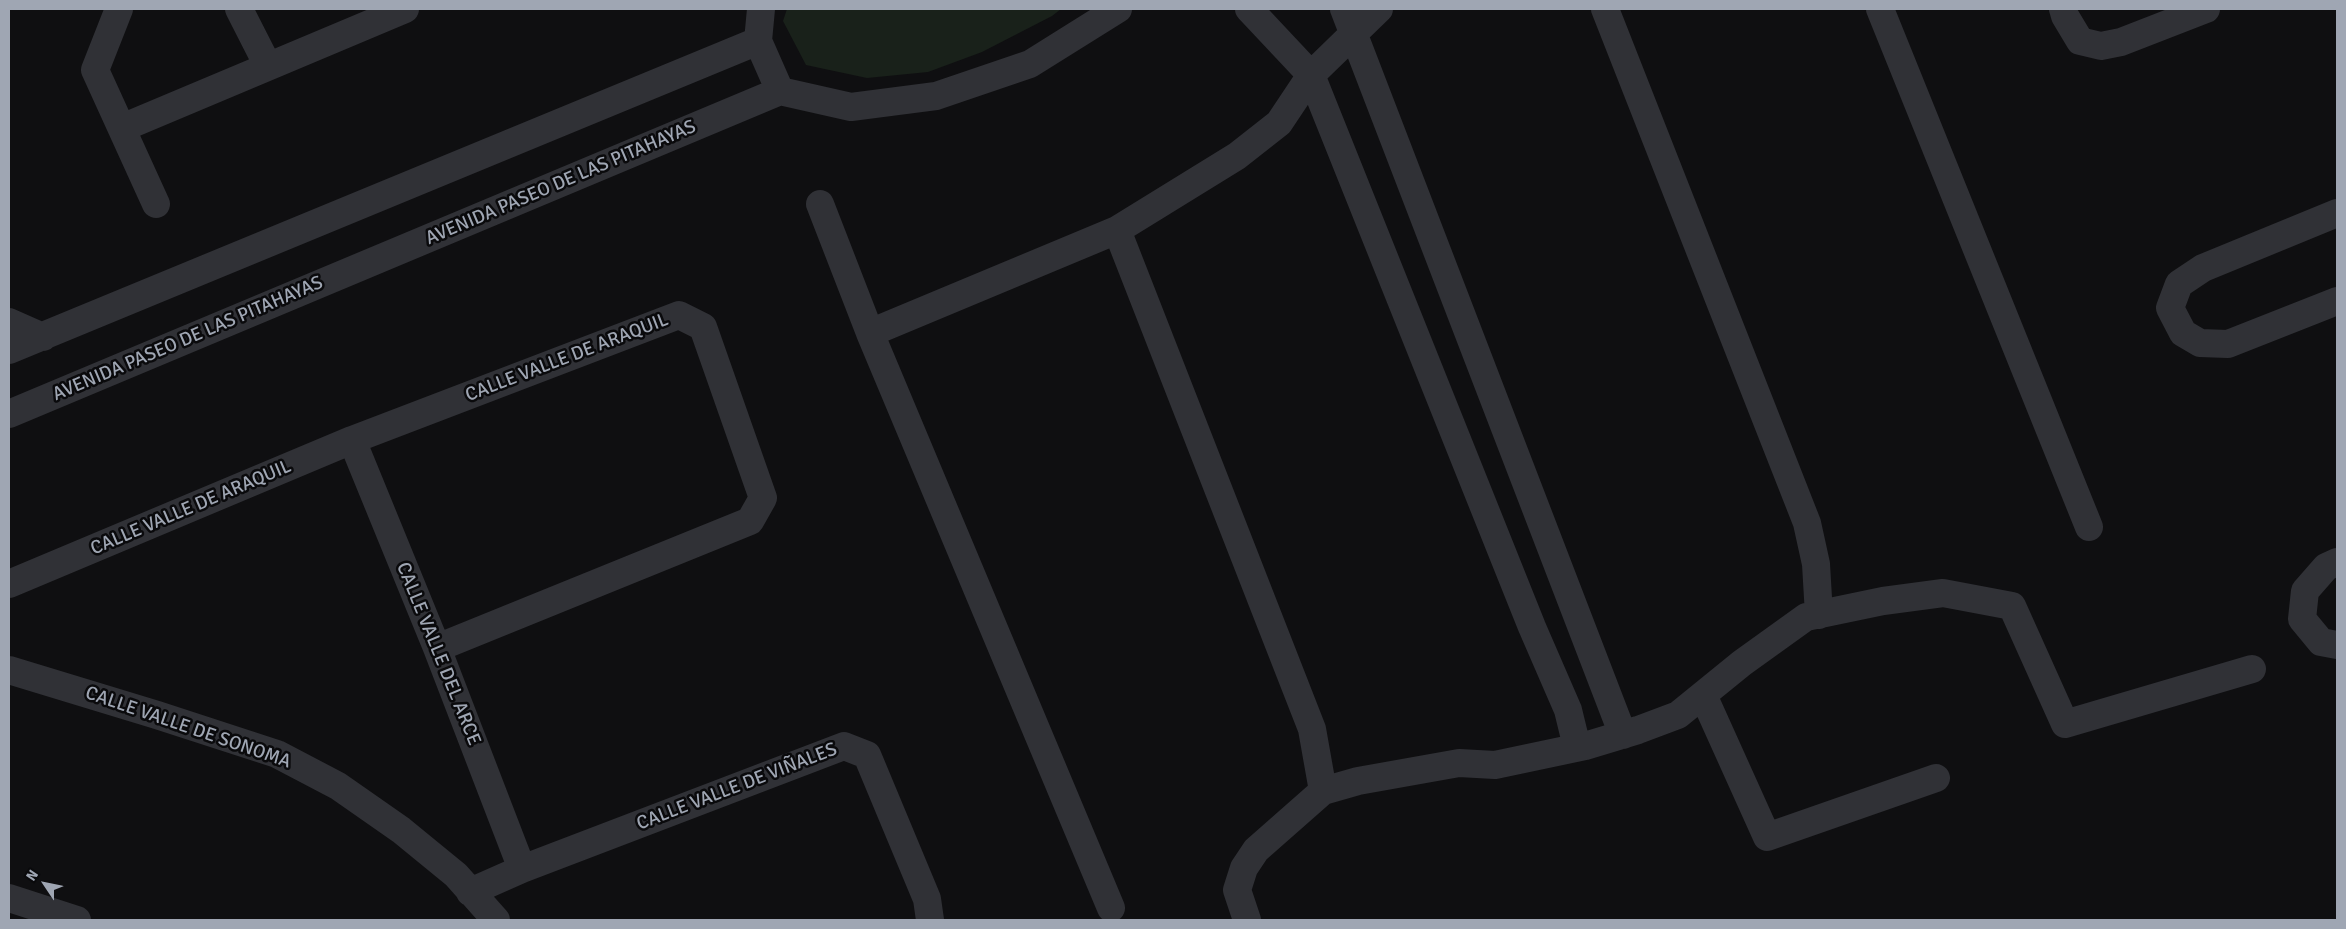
<!DOCTYPE html>
<meta charset="utf-8">
<style>
body{margin:0}
#map{position:relative;width:2346px;height:929px;overflow:hidden;background:#0f0f11;font-family:Signika,sans-serif}
canvas{display:block}
.frame{position:absolute;inset:0;border:10px solid #9fa6b3;pointer-events:none}
.north{position:absolute;left:20px;top:859px;width:50px;height:50px;-webkit-text-stroke:4px #0a0a0c;paint-order:stroke;rotate:304deg;font-size:14px;font-weight:700;line-height:20px;text-align:center;color:#9fa6b3}
.north::after{content:'';display:block;margin:auto;width:18px;height:22px;background:#9fa6b3;clip-path:polygon(50% 0,100% 100%,50% 72%,0 100%)}
</style>
<div id="map">
<canvas width="2346" height="929"></canvas>
<div class="frame"></div>
<div class="north">N</div>
</div>
<script>
const c = document.querySelector('canvas').getContext('2d');
c.lineJoin = 'round';
function fillPath(path, color) {
  c.fillStyle = color;
  c.fill(path, 'evenodd');
}
function shape(rows) {
  const path = new Path2D();
  for (const r of rows) {
    path.moveTo(r[0], r[1]);
    for (let i = 2; i < r.length; i += 2) path.lineTo(r[i], r[i + 1]);
  }
  return path;
}
function stroke(path, color, width, dash) {
  c.strokeStyle = color;
  c.lineWidth = width;
  c.lineCap = dash ? 'butt' : 'round';
  c.setLineDash(dash || []);
  c.stroke(path);
}
function drawText(font, color, halo, rows, align = 'center') {
  c.font = font + ' Signika,sans-serif';
  c.lineWidth = 5;
  c.setLineDash([]);
  c.textBaseline = 'middle';
  c.strokeStyle = halo;
  c.fillStyle = color;
  for (const [text, x, y, turn = 0] of rows) {
    c.save();
    c.translate(x, y);
    c.rotate((+turn || 0) * Math.PI / 180);
    c.textAlign = isNaN(turn) ? turn : align;
    if (halo) c.strokeText(text, 0, 0);
    c.fillText(text, 0, 0);
    c.restore();
  }
}
const green = shape([
 [787,9,1061,9,1052,16,982,52,928,72,867,78,806,65,783,21]
]);
const minor = shape([
 [119,9,95,70,156,204],
 [239,9,268,66],
 [1249,9,1311,75,1532,627,1568,710,1577,747],
 [1344,9,1623,735],
 [1605,9,1807,523,1816,564,1819,615],
 [1880,9,2089,527],
 [2063,9,2065,16,2080,41,2101,46,2121,42,2206,9],
 [758,41,780,91],
 [758,41,761,9],
 [122,128,405,9],
 [820,204,870,333,1111,908],
 [2337,213,2203,268,2179,284,2170,308,2183,333,2200,343,2228,344,2337,301],
 [1117,230,1312,729,1323,791],
 [9,322,43,337],
 [870,333,1117,230,1237,156,1279,123,1311,75,1379,9],
 [9,350,758,41],
 [9,414,780,91,851,107,936,96,1030,64,1118,9],
 [352,440,437,648,522,869],
 [2337,562,2326,567,2305,591,2302,619,2321,642,2337,645],
 [9,584,352,440,679,315,703,327,763,498,750,521,437,648],
 [9,670,157,715,277,754,338,786,401,830,456,875,496,920],
 [1703,695,1767,837,1936,778],
 [470,892,522,869,844,746,867,755,927,899,930,920],
 [9,898,77,920],
 [1247,920,1237,890,1244,868,1256,850,1323,791,1358,781,1459,763,1495,765,1585,746,1638,730,1678,715,1742,663,1806,617,1883,601,1943,593,2012,606,2065,724,2252,669]
]);
const streetNames = [
 ["AVENIDA PASEO DE LAS PITAHAYAS",561,183,-23],
 ["AVENIDA PASEO DE LAS PITAHAYAS",188,339,-23],
 ["CALLE VALLE DE ARAQUIL",567,358,-21],
 ["CALLE VALLE DE ARAQUIL",191,508,-23],
 ["CALLE VALLE DEL ARCE",438,654,68],
 ["CALLE VALLE DE SONOMA",188,728,19],
 ["CALLE VALLE DE VIÑALES",737,787,-21]
];
fillPath(green, '#19211a');
stroke(minor, '#303136', 28);
drawText('19px', '#9fa6b3', '#0a0a0c', streetNames);
</script>
